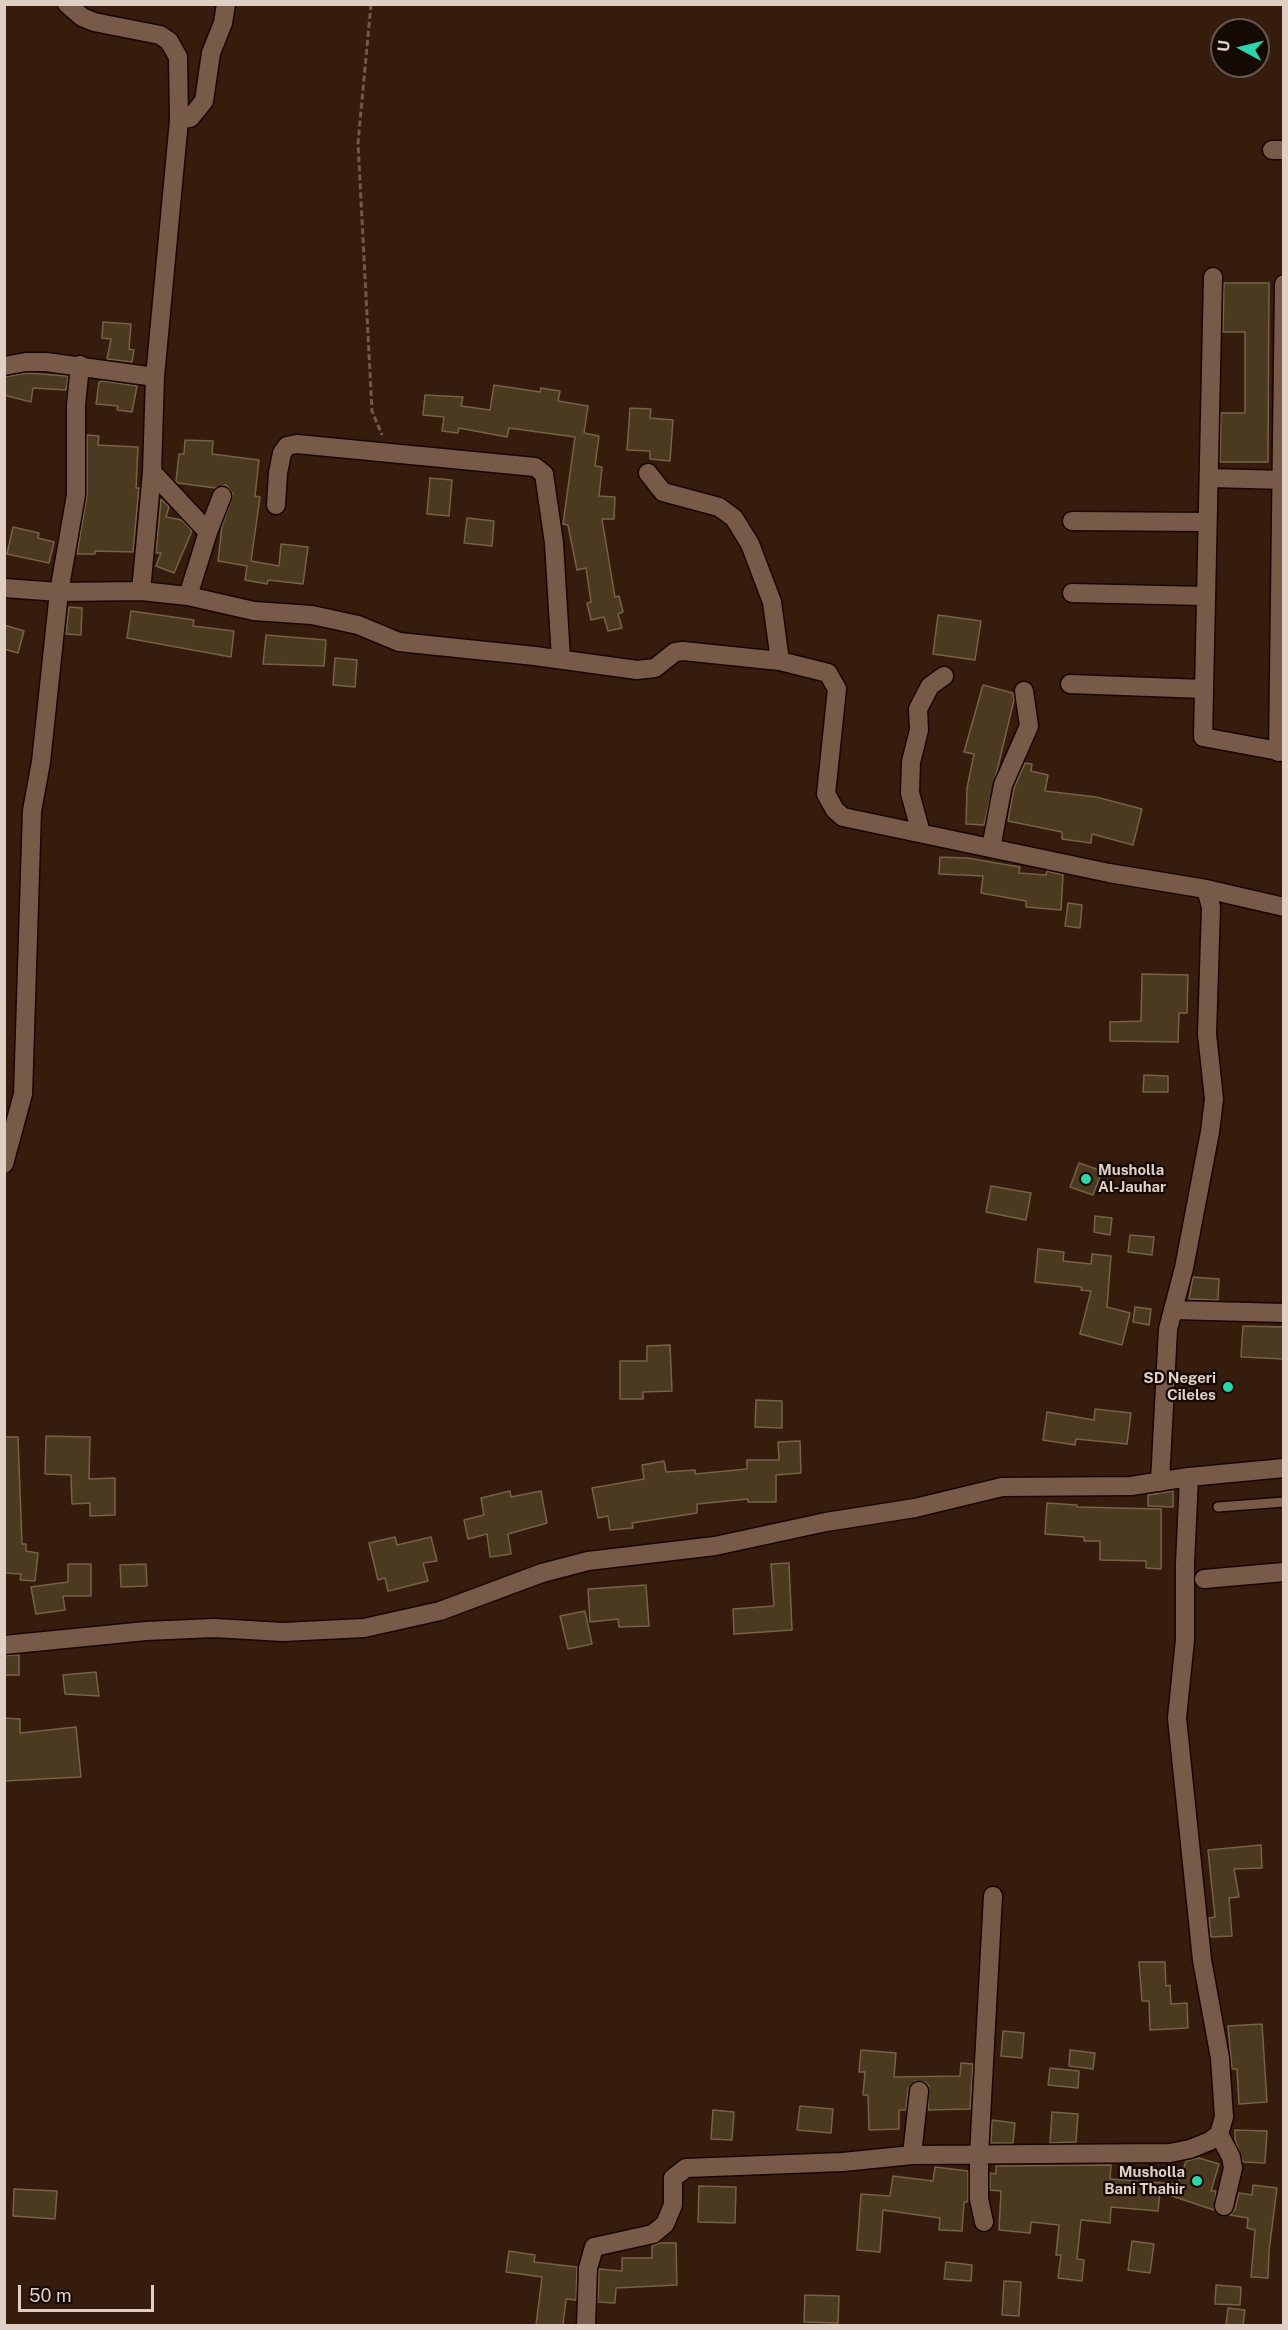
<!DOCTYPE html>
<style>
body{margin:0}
#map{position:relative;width:1288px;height:2330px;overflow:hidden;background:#351c0c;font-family:"Public Sans",sans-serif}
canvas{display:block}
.frame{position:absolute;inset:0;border:6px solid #e0cfc5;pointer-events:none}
.north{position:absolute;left:1210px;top:18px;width:60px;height:60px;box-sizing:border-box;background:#150904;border:2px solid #665851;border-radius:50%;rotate:277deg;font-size:16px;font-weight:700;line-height:24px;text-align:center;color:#e0cfc5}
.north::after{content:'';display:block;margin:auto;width:21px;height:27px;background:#2dd5ab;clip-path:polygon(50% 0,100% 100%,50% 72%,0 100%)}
.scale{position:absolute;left:18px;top:2285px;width:136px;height:27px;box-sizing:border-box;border:3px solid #e0cfc5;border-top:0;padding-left:8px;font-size:18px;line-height:21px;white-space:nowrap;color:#e0cfc5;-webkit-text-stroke:4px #150904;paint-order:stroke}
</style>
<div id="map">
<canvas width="1288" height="2330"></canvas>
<div class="frame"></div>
<div class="north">U</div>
<div class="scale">50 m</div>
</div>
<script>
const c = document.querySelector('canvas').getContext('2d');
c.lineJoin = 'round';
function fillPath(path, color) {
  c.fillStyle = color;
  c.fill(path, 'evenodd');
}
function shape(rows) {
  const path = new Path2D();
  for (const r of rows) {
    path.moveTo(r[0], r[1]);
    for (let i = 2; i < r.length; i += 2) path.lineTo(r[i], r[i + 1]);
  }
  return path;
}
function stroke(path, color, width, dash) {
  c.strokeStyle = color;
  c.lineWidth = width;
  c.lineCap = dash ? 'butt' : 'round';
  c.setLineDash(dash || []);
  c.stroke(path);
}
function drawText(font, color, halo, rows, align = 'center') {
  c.font = font + ' "Public Sans",sans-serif';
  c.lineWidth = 4.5;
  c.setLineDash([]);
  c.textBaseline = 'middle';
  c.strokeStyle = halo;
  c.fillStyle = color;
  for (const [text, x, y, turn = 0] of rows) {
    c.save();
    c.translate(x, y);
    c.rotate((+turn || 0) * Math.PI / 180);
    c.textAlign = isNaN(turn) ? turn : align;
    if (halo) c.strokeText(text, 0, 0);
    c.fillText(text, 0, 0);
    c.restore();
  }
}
const building = shape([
 [1224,283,1269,283,1268,462,1220,462,1221,413,1245,413,1245,332,1223,332,1224,283],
 [103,322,131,324,129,349,134,350,132,362,107,359,111,339,102,338,103,322],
 [27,373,68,376,66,390,33,388,31,402,4,395,4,377,27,373],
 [103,381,137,386,132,412,117,410,118,406,96,404,99,382,103,381],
 [494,385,540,392,541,388,560,391,558,401,588,406,584,433,599,436,595,466,602,467,599,496,615,497,614,519,602,519,615,597,619,596,623,612,618,614,622,628,608,631,604,617,591,620,587,603,591,602,586,568,577,570,568,525,563,524,575,437,509,428,507,437,459,428,458,433,442,431,444,417,423,415,425,395,463,397,461,406,490,410,494,385],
 [630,408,651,409,650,418,673,420,670,461,650,459,650,451,627,450,630,408],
 [87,435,99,436,98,445,138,447,136,488,139,488,133,552,95,551,95,554,77,554,87,495,87,435],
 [185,440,213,441,212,454,259,460,255,496,260,497,251,561,279,566,281,544,308,547,303,584,268,580,267,584,245,580,247,566,218,561,222,526,233,494,226,485,215,488,178,483,176,481,179,454,184,454,185,440],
 [430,478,452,480,449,516,427,514,430,478],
 [161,499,169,507,166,517,182,520,192,531,174,573,156,566,161,553,156,553,161,499],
 [467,518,494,521,492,546,464,543,467,518],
 [13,527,39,533,38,538,54,542,49,563,7,554,13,527],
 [69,607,82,608,81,635,66,634,69,607],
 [131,611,194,620,193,626,234,631,231,657,127,638,131,611],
 [938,615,981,621,975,660,933,654,938,615],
 [4,625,24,631,18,653,4,649,4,625],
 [266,635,326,640,324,666,263,664,266,635],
 [335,658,357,660,355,687,333,685,335,658],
 [983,685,1013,693,1014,700,984,825,966,824,967,788,974,754,964,752,983,685],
 [1025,763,1032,764,1031,771,1048,775,1045,791,1096,797,1142,809,1133,845,1092,834,1091,843,1062,839,1062,832,1008,821,1014,788,1025,763],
 [940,857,967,858,1020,867,1019,873,1046,875,1047,871,1063,875,1061,910,1026,907,1026,901,981,893,983,876,939,874,940,857],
 [1068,903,1082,905,1080,928,1065,926,1068,903],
 [1142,974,1188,975,1187,1013,1179,1013,1178,1042,1110,1041,1110,1022,1141,1021,1142,974],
 [1144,1075,1168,1076,1168,1092,1143,1092,1144,1075],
 [1079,1163,1102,1171,1093,1195,1070,1187,1079,1163],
 [991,1186,1031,1193,1026,1220,986,1212,991,1186],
 [1095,1216,1112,1218,1110,1235,1094,1232,1095,1216],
 [1130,1235,1154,1237,1152,1255,1128,1252,1130,1235],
 [1038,1249,1064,1252,1063,1261,1091,1264,1092,1254,1111,1256,1107,1307,1130,1313,1122,1345,1080,1334,1091,1291,1081,1290,1082,1287,1035,1282,1038,1249],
 [1193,1277,1219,1279,1218,1300,1189,1299,1193,1277],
 [1135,1307,1151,1309,1149,1325,1133,1322,1135,1307],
 [1243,1326,1284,1327,1284,1359,1241,1357,1243,1326],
 [670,1345,672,1391,643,1392,643,1399,620,1399,620,1361,647,1361,647,1346,670,1345],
 [756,1400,782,1401,782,1428,755,1427,756,1400],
 [1095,1409,1131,1413,1127,1444,1076,1439,1075,1445,1043,1440,1047,1412,1094,1420,1095,1409],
 [46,1436,90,1437,89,1479,115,1478,115,1515,90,1516,90,1503,72,1504,71,1475,45,1474,46,1436],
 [4,1437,18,1437,22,1544,26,1544,26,1551,38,1553,35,1581,20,1580,21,1574,4,1573,4,1437],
 [800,1441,801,1473,776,1475,776,1502,748,1502,748,1499,697,1504,697,1513,632,1523,633,1528,610,1530,608,1516,598,1518,592,1488,644,1479,642,1465,664,1461,666,1472,695,1470,695,1474,747,1469,747,1460,779,1460,778,1442,800,1441],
 [510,1491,511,1497,541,1491,547,1523,508,1534,511,1554,490,1557,487,1534,468,1539,464,1520,484,1515,481,1498,510,1491],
 [1173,1491,1173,1507,1148,1506,1148,1495,1173,1491],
 [1047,1503,1077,1505,1077,1507,1161,1509,1161,1569,1146,1568,1146,1561,1100,1560,1100,1541,1084,1541,1084,1537,1045,1534,1047,1503],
 [395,1537,397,1545,431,1537,437,1561,423,1563,428,1581,388,1591,385,1578,378,1580,369,1543,395,1537],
 [789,1563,792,1630,734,1634,733,1609,774,1606,771,1564,789,1563],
 [68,1564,91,1564,91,1596,63,1596,65,1610,36,1614,31,1587,68,1582,68,1564],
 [146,1564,147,1586,121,1587,120,1565,146,1564],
 [646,1585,649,1626,619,1627,618,1619,590,1622,588,1589,646,1585],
 [585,1611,592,1644,568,1649,560,1616,585,1611],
 [13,1655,19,1655,19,1675,4,1675,4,1656,13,1655],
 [96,1672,99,1696,65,1694,63,1675,96,1672],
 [4,1718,20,1719,20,1733,76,1727,81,1777,4,1781,4,1718],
 [1261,1845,1262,1868,1234,1869,1239,1897,1229,1898,1232,1936,1211,1937,1209,1918,1215,1917,1208,1850,1261,1845],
 [1139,1962,1165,1962,1166,1986,1170,1985,1171,2004,1187,2003,1188,2028,1150,2030,1149,2001,1142,2001,1139,1962],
 [1262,2024,1267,2102,1239,2104,1237,2069,1232,2069,1228,2026,1262,2024],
 [1003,2031,1024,2033,1022,2058,1001,2056,1003,2031],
 [861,2050,896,2053,894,2077,960,2076,961,2063,973,2064,970,2109,928,2110,929,2086,925,2082,915,2081,908,2089,906,2110,899,2110,899,2129,869,2130,868,2095,863,2095,865,2072,859,2072,861,2050],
 [1070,2050,1095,2053,1093,2069,1069,2066,1070,2050],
 [1050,2068,1079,2071,1078,2088,1048,2085,1050,2068],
 [800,2106,833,2109,831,2133,797,2130,800,2106],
 [713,2110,734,2112,732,2140,711,2139,713,2110],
 [1052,2112,1078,2114,1076,2142,1050,2143,1052,2112],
 [992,2120,1015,2123,1013,2143,991,2143,992,2120],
 [1235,2130,1267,2131,1265,2163,1243,2162,1235,2140,1235,2130],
 [1199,2158,1219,2164,1211,2191,1216,2191,1214,2210,1160,2192,1158,2211,1111,2207,1110,2223,1081,2220,1077,2259,1084,2260,1082,2281,1058,2278,1061,2255,1056,2255,1059,2225,1031,2222,1030,2233,999,2230,1001,2191,990,2190,990,2173,996,2174,996,2166,1111,2165,1110,2179,1178,2184,1186,2161,1199,2158],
 [935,2167,968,2171,968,2199,967,2202,964,2202,962,2231,939,2230,940,2218,883,2210,880,2252,857,2250,861,2194,890,2196,893,2176,933,2181,935,2167],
 [1253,2185,1277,2188,1269,2251,1268,2278,1251,2277,1255,2230,1247,2228,1248,2218,1230,2215,1235,2209,1239,2193,1252,2195,1253,2185],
 [699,2186,736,2187,735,2223,698,2222,699,2186],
 [14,2189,57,2191,55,2219,13,2216,14,2189],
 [1132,2241,1154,2244,1150,2273,1128,2270,1132,2241],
 [659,2243,676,2243,677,2285,616,2288,615,2303,598,2302,599,2269,622,2271,622,2258,652,2258,652,2246,659,2243],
 [509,2251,535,2255,534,2262,577,2267,576,2300,566,2299,563,2325,536,2325,542,2277,506,2272,509,2251],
 [946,2262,972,2265,971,2281,944,2279,946,2262],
 [1004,2281,1021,2282,1019,2316,1002,2315,1004,2281],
 [1216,2285,1241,2287,1240,2305,1215,2304,1216,2285],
 [805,2295,839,2296,838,2323,804,2322,805,2295],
 [1228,2308,1245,2310,1243,2325,1226,2325,1228,2308]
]);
const path = shape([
 [371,4,358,143,372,411,382,435]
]);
const lane = shape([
 [1218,1507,1284,1502]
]);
const street = shape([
 [67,4,82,17,94,22,160,35,169,41,178,57,179,120,155,377],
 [179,120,190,118,204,101,211,53,223,23,226,4],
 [1272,150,1284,150],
 [1213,277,1203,737,1284,752],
 [4,366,26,362,46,362,155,377,152,472,141,591],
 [152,472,208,532,188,596],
 [648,473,663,492,719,507,734,518,750,544,772,602,780,661],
 [1211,478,1284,480],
 [276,505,278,473,282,453,287,446,297,444,535,467,544,474,554,543,561,659],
 [1072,521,1206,522],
 [208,532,222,496],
 [4,588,59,592,141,591,188,596,254,611,312,615,358,625,399,642,535,656,637,670,655,668,675,652,683,651,780,661,828,673,837,689,826,794,835,810,843,817,1109,873,1206,889,1211,907,1207,1034,1214,1099,1210,1132,1184,1268,1168,1329,1160,1482],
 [1072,593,1205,596],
 [1070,684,1203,689],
 [1278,752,1284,284],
 [921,833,910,793,911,762,919,730,918,709,930,686,944,676],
 [991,848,1003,785,1029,726,1024,691],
 [1206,889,1284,907],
 [4,1164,23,1094,32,811,41,762,59,592,76,495,76,405,80,365],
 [1173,1310,1284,1313],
 [1204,1579,1284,1572],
 [4,1645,146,1631,214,1628,283,1632,364,1628,440,1611,542,1573,588,1561,715,1546,826,1522,915,1508,1002,1487,1131,1486,1189,1477,1284,1468],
 [1219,2134,1231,2157,1233,2168,1224,2206],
 [912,2155,919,2091],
 [984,2222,979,2199,979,2155,993,1896],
 [586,2326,588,2268,594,2247,653,2234,665,2224,673,2205,673,2178,686,2168,843,2162,912,2155,1170,2153,1190,2149,1210,2141,1219,2134,1224,2117,1220,2058,1202,1960,1177,1718,1185,1640,1185,1564,1189,1477]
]);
const markers = [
 [1086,1179,6,"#2dd5ab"],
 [1228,1387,6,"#2dd5ab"],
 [1197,2181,6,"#2dd5ab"]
];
const poiNames = [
 ["Musholla",1098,1170,"left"],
 ["Al-Jauhar",1098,1187,"left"],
 ["SD Negeri",1216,1378],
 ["Cileles",1216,1395],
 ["Musholla",1185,2172],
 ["Bani Thahir",1185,2189]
];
fillPath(building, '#4c3a20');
stroke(building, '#766247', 1.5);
stroke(lane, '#1b0500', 12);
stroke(street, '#1b0500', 21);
stroke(path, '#705a4c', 3, [6, 3]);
stroke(lane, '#775a48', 9);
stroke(street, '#775a48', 18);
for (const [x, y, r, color] of markers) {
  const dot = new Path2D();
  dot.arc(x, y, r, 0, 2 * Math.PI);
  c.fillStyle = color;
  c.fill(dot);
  stroke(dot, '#150904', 2);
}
drawText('bold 15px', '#e0cfc5', '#150904', poiNames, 'right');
</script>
